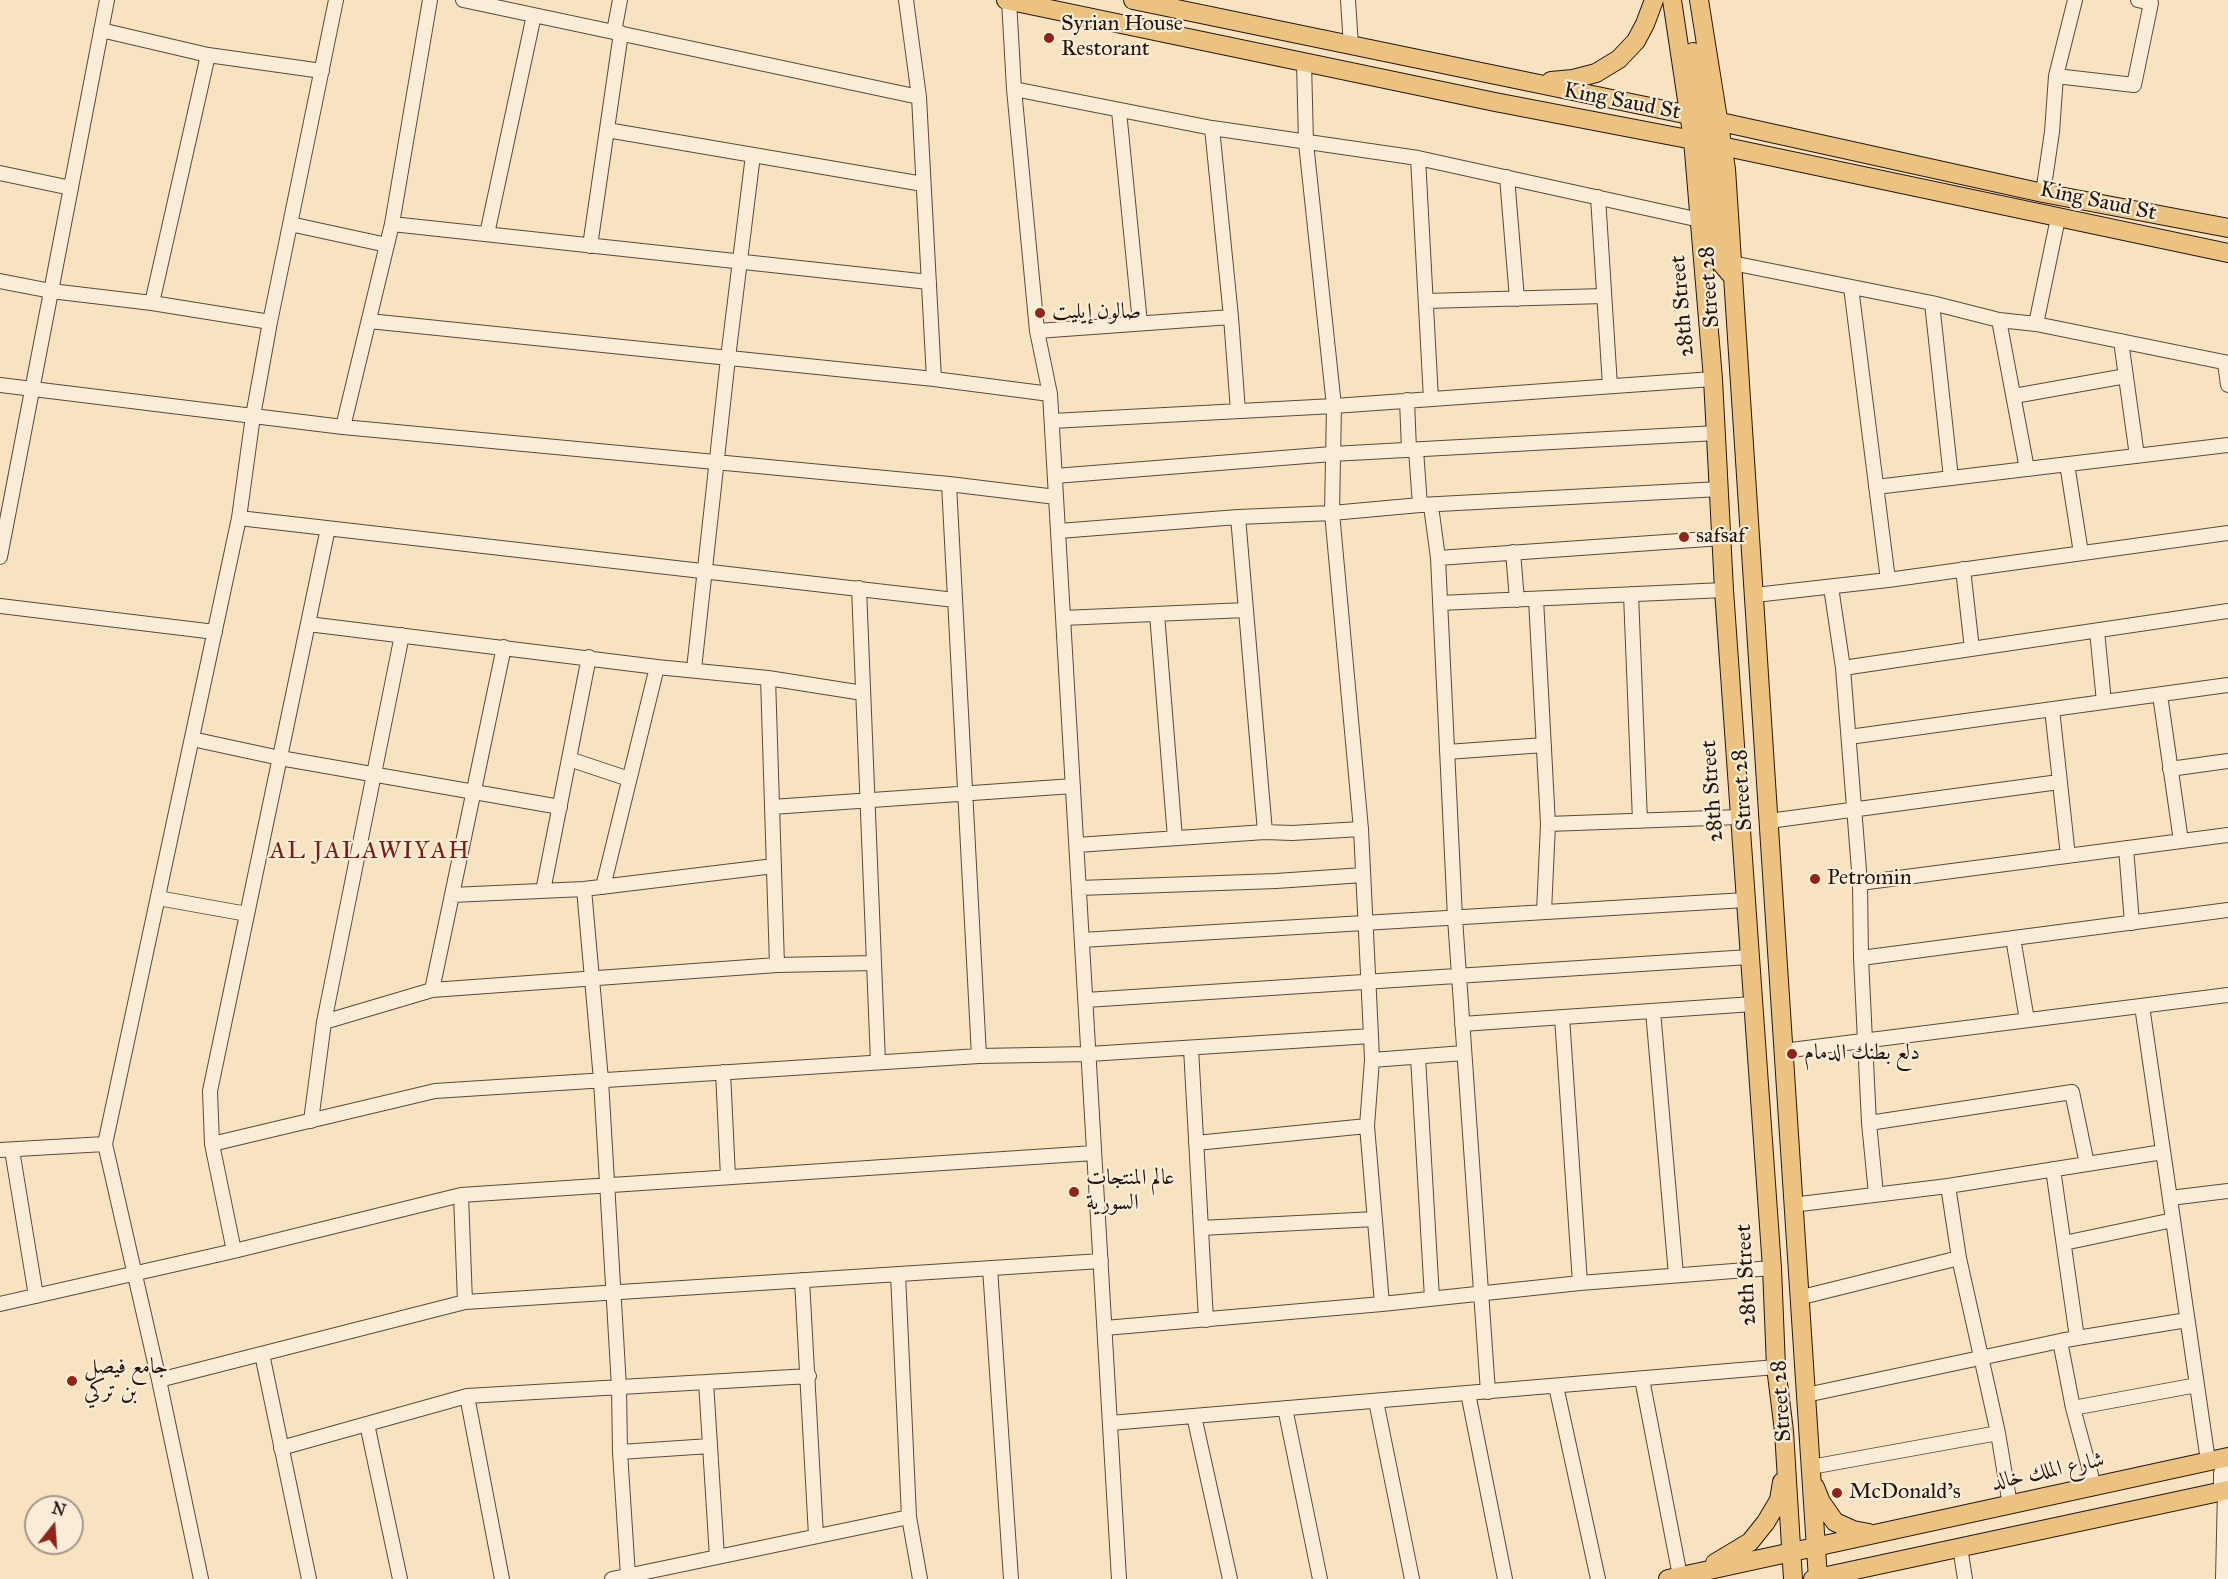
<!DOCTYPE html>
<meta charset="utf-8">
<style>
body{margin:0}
#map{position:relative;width:2228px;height:1579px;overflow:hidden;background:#f8e3c1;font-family:"IM FELL Great Primer",serif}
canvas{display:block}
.north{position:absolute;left:24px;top:1495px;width:60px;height:60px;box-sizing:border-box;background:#faedd7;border:2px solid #a49788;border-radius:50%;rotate:17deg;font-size:16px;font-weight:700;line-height:24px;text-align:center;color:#241611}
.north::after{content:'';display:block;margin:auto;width:21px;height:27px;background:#8f2418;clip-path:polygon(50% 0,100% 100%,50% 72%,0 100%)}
</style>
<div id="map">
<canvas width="2228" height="1579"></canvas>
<div class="north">N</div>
</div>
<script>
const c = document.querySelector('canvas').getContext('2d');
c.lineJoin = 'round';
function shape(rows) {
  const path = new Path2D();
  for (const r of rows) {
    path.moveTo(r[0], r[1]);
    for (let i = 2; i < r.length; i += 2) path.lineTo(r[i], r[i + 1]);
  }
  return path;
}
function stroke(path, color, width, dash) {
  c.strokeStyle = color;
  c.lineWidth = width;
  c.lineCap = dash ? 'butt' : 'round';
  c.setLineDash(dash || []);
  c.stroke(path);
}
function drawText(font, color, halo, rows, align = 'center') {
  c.font = font + ' "IM FELL Great Primer",Amiri,serif';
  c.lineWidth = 4.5;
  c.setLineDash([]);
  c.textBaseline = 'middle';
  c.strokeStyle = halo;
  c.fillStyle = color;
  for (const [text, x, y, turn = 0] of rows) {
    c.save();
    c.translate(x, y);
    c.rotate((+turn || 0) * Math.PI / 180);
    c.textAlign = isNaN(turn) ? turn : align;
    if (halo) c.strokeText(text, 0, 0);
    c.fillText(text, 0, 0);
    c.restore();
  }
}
const minor = shape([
 [463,0,919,97],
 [906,0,919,97,934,379],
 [1009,0,1014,89,1037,331,1050,394,1119,1579],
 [1348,0,1351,46],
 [101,30,208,55,322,71],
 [614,32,620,0],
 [2056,76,2134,85,2151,3,2138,0],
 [1014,89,1212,128,1418,158,1700,220],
 [1119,111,1140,323],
 [1212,128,1231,317,1238,411],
 [607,130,923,184],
 [1418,158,1431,399],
 [0,173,71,188],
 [1507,177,1517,299],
 [2043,193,2052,132,2056,76,2075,0],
 [1598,197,1610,386],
 [290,224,387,245],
 [392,224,929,282],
 [487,234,534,15],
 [590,246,621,33],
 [1732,263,1932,303,1999,320,2036,324,2228,363],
 [0,281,51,291,152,303,270,322],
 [1851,287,1888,580],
 [1426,301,1604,296],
 [152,303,208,55],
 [1932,303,1951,478],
 [1999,320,2027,469],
 [369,321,934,379,1050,394],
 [2036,324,2058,218],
 [1037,331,1231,317],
 [2121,341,2137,456],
 [2225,363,2228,385],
 [0,385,343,427,949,484,1056,497],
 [2014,396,2126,376],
 [1407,400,1409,450],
 [1052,421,1334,406,1713,379],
 [343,427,392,224,430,0],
 [1416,450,1420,505],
 [2067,464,2081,553],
 [1055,476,1332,454,1717,433],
 [949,484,979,1056],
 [1876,487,2228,445],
 [1431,506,1438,558,1455,918,1488,1392],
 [239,518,955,600],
 [1059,531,1238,517,1332,513,1420,505,1720,489],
 [1513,552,1517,600],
 [0,557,107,0],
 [1438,558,1722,538],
 [1963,569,1972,649],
 [1831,587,1843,668,1860,883,1861,958,1869,1123,1876,1194],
 [859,588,878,1062],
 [1631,594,1640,821],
 [1755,595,1888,580,2228,533],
 [1536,599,1548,824,1739,817],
 [1440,603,1724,590],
 [0,606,215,632],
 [1157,614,1175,838],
 [1063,618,1246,610],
 [308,624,657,667,768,678,863,693],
 [2097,631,2104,702],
 [1843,668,2228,611],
 [694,669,728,358,753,155],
 [768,678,777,965],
 [2160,695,2181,841],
 [2052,709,2068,856],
 [1849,737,2228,685],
 [192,739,280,758,560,807],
 [1447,752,1544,745],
 [569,759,629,779],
 [2170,769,2228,761],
 [772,807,1073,786],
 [1769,821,2059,782],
 [1265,832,1292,833,1361,829],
 [1077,845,1265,832,1238,517],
 [2126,848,2132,923],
 [1860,883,2228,835],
 [603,887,657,667],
 [1079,888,1276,881,1363,875],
 [584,889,601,1080,619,1387,620,1452,710,1446],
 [543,891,589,657],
 [452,895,584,889,774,866],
 [158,898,247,914],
 [1544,912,1548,824],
 [2013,938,2027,1020],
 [1082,940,1745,900],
 [1861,958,2228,910],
 [432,990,504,647],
 [1086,1000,1749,957],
 [2142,1006,2208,1461],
 [1653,1011,1676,1275],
 [1562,1017,1580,1283],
 [324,1022,432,990,777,965,874,963],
 [1462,1024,1753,1004],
 [1191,1048,1206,1320],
 [1783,1051,2228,995],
 [1418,1057,1432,1298],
 [1372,1060,1464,1053],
 [723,1072,728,1177],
 [311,1121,324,1022,402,635],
 [1869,1123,2072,1092,2087,1164],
 [1196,1143,1367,1126],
 [212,1144,435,1091,979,1056,1089,1054,1371,1036,1361,829,1332,513,1334,406,1306,143,1304,62],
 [0,1150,105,1144],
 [12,1150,36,1296],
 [2053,1169,2077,1338,2060,1341,2073,1408,2094,1486],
 [1948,1186,1959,1258,1998,1433,2010,1505],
 [461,1195,465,1302],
 [2170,1198,2228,1191],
 [1792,1205,1948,1186,2163,1152],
 [1201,1228,1375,1219],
 [2064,1243,2173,1220],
 [234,1251,212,1144,210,1091,328,528],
 [990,1268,1011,1579],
 [898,1274,909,1517,920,1579],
 [802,1280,816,1536],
 [1798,1298,1959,1258],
 [0,1304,234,1251,461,1195,1094,1153],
 [1382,1304,1580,1283,1772,1268],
 [1105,1328,1382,1304,1367,1126,1372,1060,1371,1036],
 [2077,1338,2187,1320],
 [262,1354,309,1579],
 [1642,1379,1680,1576],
 [159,1380,465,1302,1101,1261],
 [706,1382,717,1557],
 [1556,1386,1598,1579],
 [1468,1393,1505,1579],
 [1806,1395,2060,1341],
 [467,1396,502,1579],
 [1376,1401,1412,1579],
 [1285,1408,1320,1579],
 [2073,1408,2197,1385],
 [1194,1416,1230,1579],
 [1110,1423,1776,1367],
 [367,1424,400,1579],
 [281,1448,467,1396,809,1376],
 [620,1452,628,1576],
 [1811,1467,1998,1433],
 [1960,1547,1965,1579],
 [201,1579,159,1380,105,1144,239,518,253,416,270,322,336,0],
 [612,1579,909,1517],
 [2223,1579,2225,1490,2221,1483,2221,1473,2228,1469]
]);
const major = shape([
 [1006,0,1495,102,1693,140,2228,253],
 [1133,0,1689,115,2043,193,2228,228],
 [1672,0,1693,140,1713,379,1724,590,1772,1268,1776,1367,1784,1431,1793,1579],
 [1699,0,1726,169,1818,1579],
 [1693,52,1708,144,1717,250,1720,262,1732,276],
 [1551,81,1573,79,1596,73,1619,59,1636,41,1645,24,1654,0],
 [1815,1487,1821,1502,1835,1522,1853,1530,1869,1533],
 [1715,1563,1750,1542,1766,1522,1779,1500,1782,1482],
 [1668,1579,2228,1457],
 [1813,1579,2228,1490]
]);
const markers = [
 [1049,38,6,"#8f2418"],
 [1040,313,6,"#8f2418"],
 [1684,537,6,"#8f2418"],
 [1815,879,6,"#8f2418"],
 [1792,1054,6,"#8f2418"],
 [1074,1192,6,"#8f2418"],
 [72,1381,6,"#8f2418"],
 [1837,1493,6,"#8f2418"]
];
const poiNames = [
 ["Syrian House",1061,25],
 ["Restorant",1061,50],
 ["صالون إيليت",1052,313],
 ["safsaf",1696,537],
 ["Petromin",1827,879],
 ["دلع بطنك الدمام",1804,1054],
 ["عالم المنتجات",1086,1179],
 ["السورية",1086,1204],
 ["جامع فيصل",84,1368],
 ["بن تركي",84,1393],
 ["McDonald's",1849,1493]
];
const streetNames = [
 ["King Saud St",1622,102,11],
 ["King Saud St",2098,202,12],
 ["Street 28",1710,287,-94],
 ["28th Street",1683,306,-95],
 ["Street 28",1743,790,-94],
 ["28th Street",1713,791,-94],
 ["28th Street",1747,1275,-93],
 ["Street 28",1782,1401,-94],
 ["شارع الملك خالد",2048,1472,-12]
];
const neighbourhoodNames = [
 ["AL JALAWIYAH",370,852]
];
stroke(minor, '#59493d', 16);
stroke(major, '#241611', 20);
stroke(minor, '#faedd7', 14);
stroke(major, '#ecc280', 18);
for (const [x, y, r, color] of markers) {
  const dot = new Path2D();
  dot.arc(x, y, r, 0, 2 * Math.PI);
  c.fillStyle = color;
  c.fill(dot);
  stroke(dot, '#faedd7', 2);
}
drawText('22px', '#241611', '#faedd7', poiNames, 'left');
drawText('22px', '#241611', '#faedd7', streetNames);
c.letterSpacing = '1.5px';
drawText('24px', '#7a1f14', '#faedd7', neighbourhoodNames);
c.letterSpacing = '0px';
</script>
